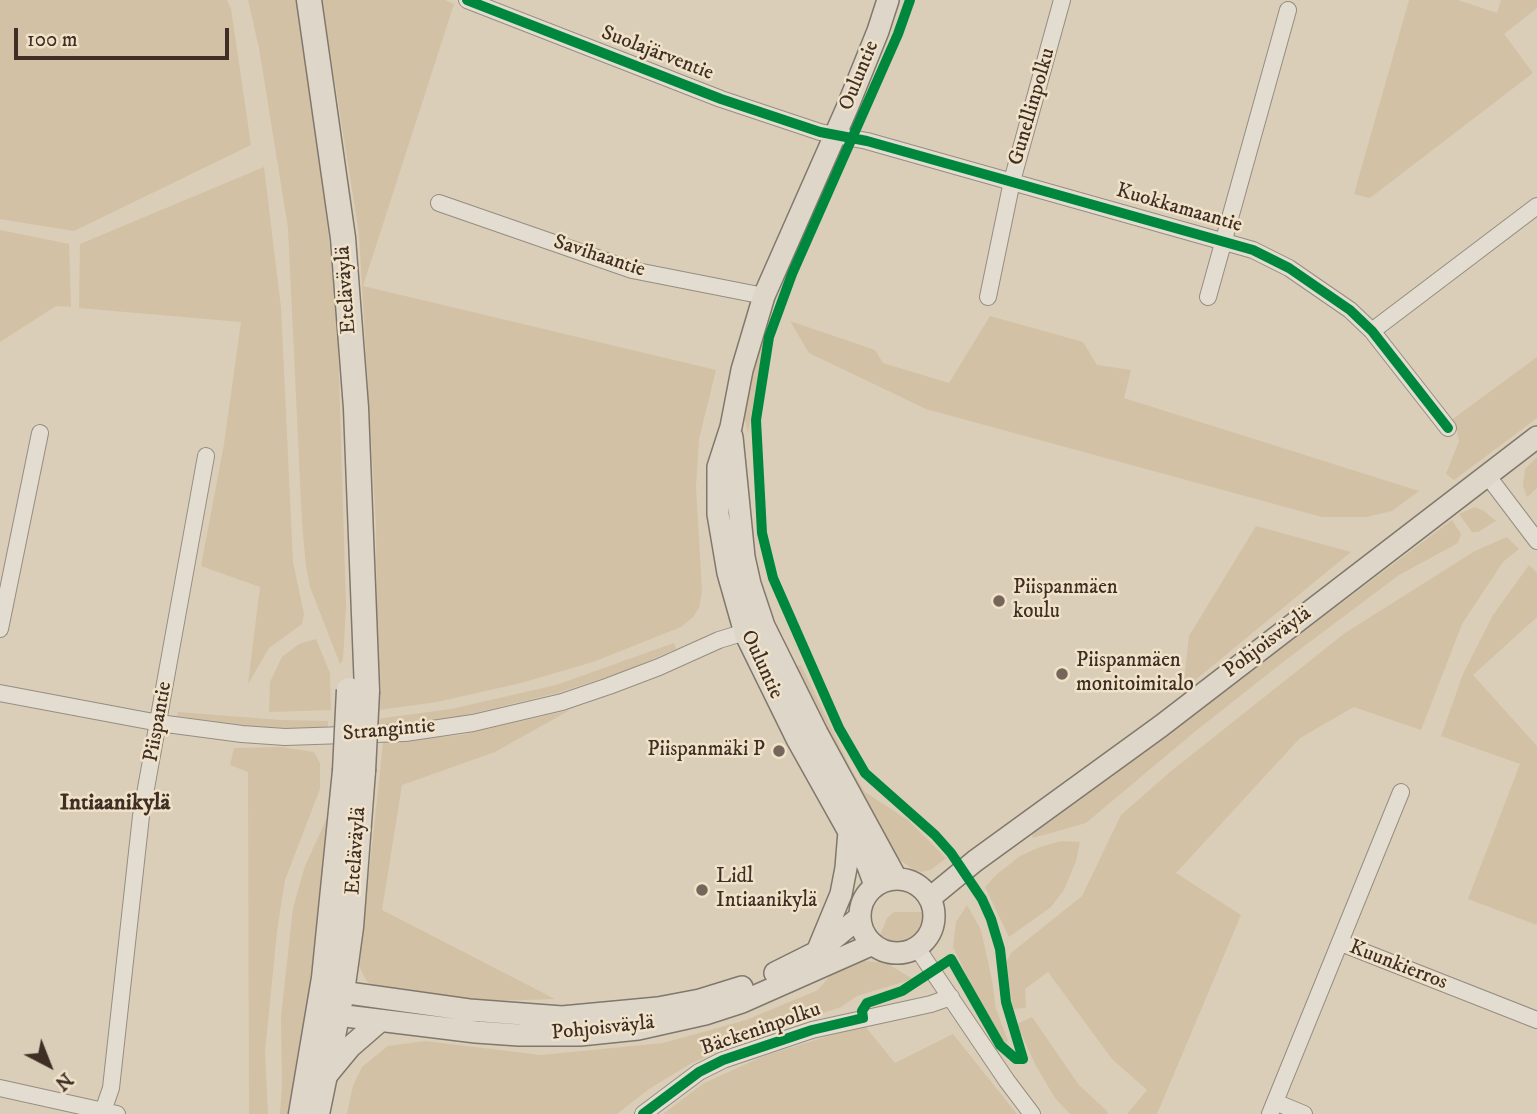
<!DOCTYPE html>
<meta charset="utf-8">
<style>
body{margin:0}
#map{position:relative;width:1537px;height:1114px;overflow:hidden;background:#daceb8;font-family:"IM FELL DW Pica",serif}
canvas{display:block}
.north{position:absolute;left:14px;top:1030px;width:70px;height:70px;-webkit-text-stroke:5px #f0e2c8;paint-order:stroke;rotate:138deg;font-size:19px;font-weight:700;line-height:28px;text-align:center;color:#3f2e26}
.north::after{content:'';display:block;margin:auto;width:24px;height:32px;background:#3f2e26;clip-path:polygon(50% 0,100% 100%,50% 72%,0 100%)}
.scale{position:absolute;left:14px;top:28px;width:215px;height:32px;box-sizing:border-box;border:4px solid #3f2e26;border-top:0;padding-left:9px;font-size:21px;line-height:24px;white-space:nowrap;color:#3f2e26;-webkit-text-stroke:5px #f0e2c8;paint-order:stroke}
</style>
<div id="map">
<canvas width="1537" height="1114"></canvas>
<div class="north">N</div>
<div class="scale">100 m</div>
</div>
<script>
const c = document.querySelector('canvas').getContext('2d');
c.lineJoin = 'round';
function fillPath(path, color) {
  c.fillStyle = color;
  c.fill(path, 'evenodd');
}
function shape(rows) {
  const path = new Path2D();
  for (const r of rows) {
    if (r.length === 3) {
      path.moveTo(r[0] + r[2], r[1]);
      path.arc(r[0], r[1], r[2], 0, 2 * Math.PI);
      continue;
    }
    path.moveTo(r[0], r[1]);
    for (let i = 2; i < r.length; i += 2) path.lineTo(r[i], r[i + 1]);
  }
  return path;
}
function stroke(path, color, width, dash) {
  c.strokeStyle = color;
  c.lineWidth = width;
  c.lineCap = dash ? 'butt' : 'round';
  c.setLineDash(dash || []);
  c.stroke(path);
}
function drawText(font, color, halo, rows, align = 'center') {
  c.font = font + ' "IM FELL DW Pica",serif';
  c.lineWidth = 5;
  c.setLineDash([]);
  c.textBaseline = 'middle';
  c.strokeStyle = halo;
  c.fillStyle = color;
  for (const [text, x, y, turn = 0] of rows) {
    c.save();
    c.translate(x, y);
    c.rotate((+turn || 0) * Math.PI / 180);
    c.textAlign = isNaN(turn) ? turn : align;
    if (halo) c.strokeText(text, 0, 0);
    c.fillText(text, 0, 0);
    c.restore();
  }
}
const green = shape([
 [0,0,227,0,231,9,251,145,74,231,0,219],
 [248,0,298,0,306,50,337,306,346,606,343,660,340,664,310,587,306,566,302,523,288,228,259,48],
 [322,0,445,0,454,4,363,286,716,370,699,439,696,486,702,591,699,608,693,617,681,627,593,662,521,683,437,702,379,710,381,689,377,643,376,525,359,234],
 [1409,0,1458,0,1497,13,1501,0,1537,0,1537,8,1504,34,1533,73,1370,198,1354,194],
 [264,167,281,308,293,562,304,614,302,624,269,648,248,684,260,587,201,566,224,444,241,322,79,308,80,244],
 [0,230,69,244,71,307,56,306,0,342],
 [990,316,1083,342,1097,365,1131,370,1124,398,1419,491,1392,511,1366,517,1322,517,926,409,809,353,790,321,875,350,883,363,949,383],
 [763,335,765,337,748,433,743,412,751,372],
 [1537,357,1537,418,1454,480,1446,474,1459,441,1457,431,1450,421],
 [1537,457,1537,488,1527,497,1523,486,1525,469],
 [1475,507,1484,511,1496,521,1478,532,1472,532,1459,514],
 [1452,520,1461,534,1458,543,1399,575,1283,662,1192,734,1086,823,1033,838,1031,832,1094,789],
 [1256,526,1351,552,1183,690,1189,636],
 [1507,537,1519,549,1503,562,1462,624,1421,730,1354,707,1300,738,1176,873,1241,915,1157,1114,1127,1114,1147,1090,1112,1059,1048,972,1025,989,1026,1008,1013,1009,1006,963,1011,953,1082,896,1121,815,1170,772,1345,633,1475,551],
 [1529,565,1537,573,1537,617,1473,675,1537,746,1537,925,1468,899,1520,764,1441,736,1463,674,1493,615],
 [316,639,330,673,331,710,269,712,270,682,282,657,299,644],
 [674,643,676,649,625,671,557,693,454,718,377,727,376,719,451,709,556,685],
 [801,665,851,769,865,792,908,820,946,858,932,869,922,872,914,870,900,860,891,848,793,667],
 [570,710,495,752,402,785,382,910,555,999,492,1001,373,987,366,980,359,966,383,743,461,735],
 [178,712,281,720,328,721,328,729,278,729,240,725,177,716],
 [281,747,314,752,320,763,320,789,285,880,277,931,265,1052,268,1114,249,1114,248,772,230,765,234,748],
 [335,814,309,1005,291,1114,280,1114,282,1085,281,1017,293,908,305,866,327,818],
 [1061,841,1080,842,1076,861,1064,890,1051,907,1009,937,985,887,996,875,1020,856,1040,847],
 [967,905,981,930,992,980,996,1009,1008,1041,1004,1044,982,1007,953,947,956,922],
 [894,912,922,912,923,919,918,931,913,937,900,944,890,944,879,938,887,918],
 [855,960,886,963,913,979,857,996,841,1007,752,1037,690,1064,649,1089,617,1114,347,1114,353,1086,362,1067,388,1046,425,1041,541,1055,663,1043,746,1020,818,990,832,973],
 [1032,1017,1079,1085,1108,1112,1107,1114,1070,1114,1055,1098,1035,1064,1017,1024],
 [864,1025,895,1063,953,1034,1017,1114,663,1114,704,1083,764,1056]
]);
const minor = shape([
 [467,0,721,99,820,132,867,141,1253,250,1289,268,1350,310,1372,331,1448,428],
 [439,203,632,270,764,296],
 [988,297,1012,181,1062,0],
 [1208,297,1288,10],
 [1372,331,1537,206],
 [1487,475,1537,541],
 [0,629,40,433],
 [0,693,159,723,242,734,285,737,405,733,473,723,562,702,609,686,659,667,719,640,755,629],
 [1341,943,1537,1020],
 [917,948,1007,1081,1032,1114],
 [0,1088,117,1114],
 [1275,1102,1304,1114],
 [102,1114,111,1088,141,816,206,456],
 [643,1114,699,1072,723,1060,812,1030,931,1004,951,997],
 [1270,1114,1401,792]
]);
const major = shape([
 [732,437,744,557,750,584,764,626,817,733,896,878],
 [897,916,37],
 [875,885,868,866,797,739,745,633,728,573,718,514,718,467,731,427,742,370,764,296,847,108,878,31,888,0],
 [930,898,975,861,1161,726,1537,437],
 [817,952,841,894,846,868,849,831],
 [775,973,817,952,860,917],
 [327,990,469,1010,562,1017,658,1008,700,1000,742,987],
 [321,1013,476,1032,519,1035,580,1035,638,1029,705,1014,742,1002,873,944],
 [326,1076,350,1047,380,1021]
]);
const highway = shape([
 [309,0,343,238,356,408,367,691],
 [301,1114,324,978,345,771],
 [317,1114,342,992,351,927,363,771]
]);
const highwayBridge = shape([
 [345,771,349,690],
 [363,771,367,691]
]);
const cycleway = shape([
 [467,0,721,99,820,132,867,141,1253,250,1289,268,1350,310,1372,331,1448,428],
 [910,0,898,34,792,274,769,337,756,420,762,533,773,578,839,728,865,773,935,835,951,853,982,899,991,919,1000,949,1006,1002,1023,1059],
 [643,1114,699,1072,723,1060,812,1030,863,1018,862,1011,867,1003,902,991,951,959,1000,1045,1016,1059,1023,1059]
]);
const markers = [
 [999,601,7,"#756659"],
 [1062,674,7,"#756659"],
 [779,751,7,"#756659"],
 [702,890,7,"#756659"]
];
const streetNames = [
 ["Suolajärventie",657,54,21],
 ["Ouluntie",860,76,-68],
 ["Gunellinpolku",1033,107,-74],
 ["Kuokkamaantie",1179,209,16],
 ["Savihaantie",599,257,18],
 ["Eteläväylä",347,290,-94],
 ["Pohjoisväylä",1268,643,-37],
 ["Ouluntie",761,665,65],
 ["Piispantie",159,722,-80],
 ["Strangintie",389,731,-5],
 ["Eteläväylä",357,851,-86],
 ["Kuunkierros",1398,966,21],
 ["Pohjoisväylä",603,1029,-6],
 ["Bäckeninpolku",761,1030,-19]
];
const poiNames = [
 ["Piispanmäen",1013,589],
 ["koulu",1013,613],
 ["Piispanmäen",1076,662],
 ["monitoimitalo",1076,686],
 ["Piispanmäki P",765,751,"right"],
 ["Lidl",716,878],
 ["Intiaanikylä",716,902]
];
const neighbourhoodNames = [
 ["Intiaanikylä",115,804]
];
fillPath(green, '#d2c1a4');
stroke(minor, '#968d80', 18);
stroke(major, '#80786c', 24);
stroke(highway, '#80786c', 27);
stroke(minor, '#e2dcd1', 16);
stroke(major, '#ddd6c9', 21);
stroke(highway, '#ddd6c9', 24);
stroke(highwayBridge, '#80786c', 27, []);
stroke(highwayBridge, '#ddd6c9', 24);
stroke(cycleway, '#00873e', 10);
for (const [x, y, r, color] of markers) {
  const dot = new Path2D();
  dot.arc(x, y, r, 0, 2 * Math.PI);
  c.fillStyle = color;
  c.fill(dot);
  stroke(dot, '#f0e2c8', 2.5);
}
drawText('21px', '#3f2e26', '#f0e2c8', streetNames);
drawText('21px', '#3f2e26', '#f0e2c8', poiNames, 'left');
drawText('bold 23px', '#3f2e26', '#f0e2c8', neighbourhoodNames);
</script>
